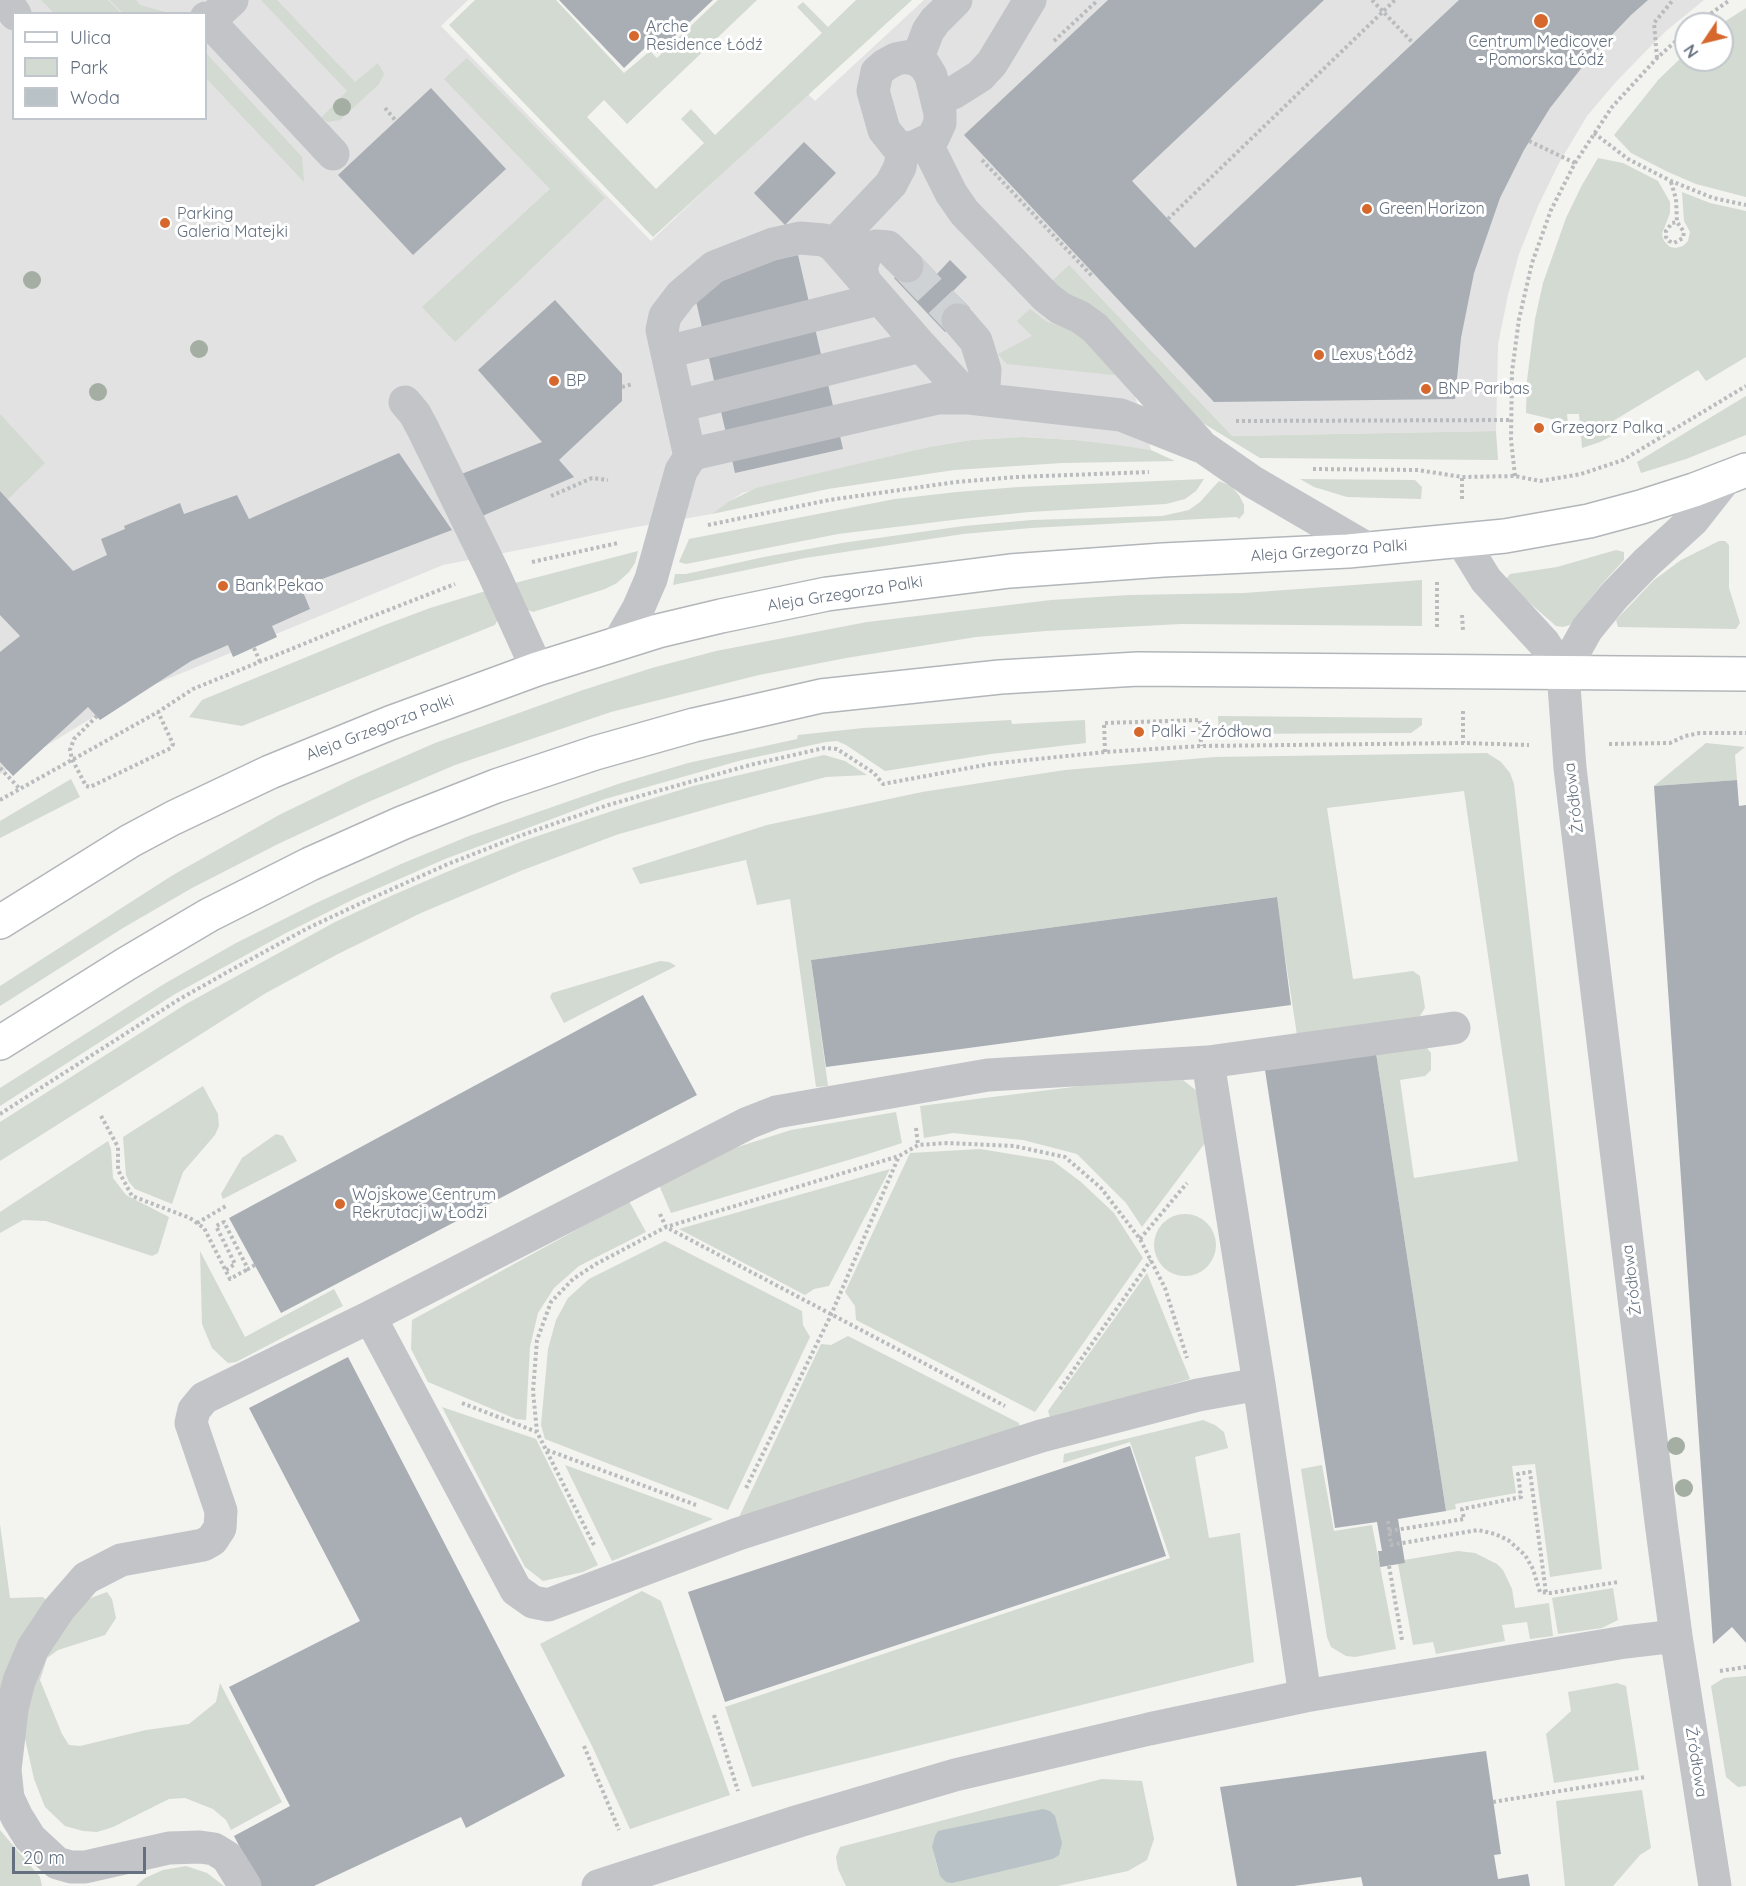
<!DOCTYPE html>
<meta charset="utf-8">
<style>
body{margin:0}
#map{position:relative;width:1746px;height:1886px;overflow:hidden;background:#f3f3f0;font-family:Quicksand,sans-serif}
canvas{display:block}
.legend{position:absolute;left:12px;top:12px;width:195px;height:108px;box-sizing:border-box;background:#fff;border:2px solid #c1c6cc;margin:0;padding:8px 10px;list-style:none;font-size:18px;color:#64707f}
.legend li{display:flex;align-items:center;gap:12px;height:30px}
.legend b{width:30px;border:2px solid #c1c6cc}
.north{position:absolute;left:1674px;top:12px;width:60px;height:60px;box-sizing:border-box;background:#fff;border:2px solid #c1c6cc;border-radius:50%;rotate:235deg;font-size:16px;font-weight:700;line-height:24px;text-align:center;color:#64707f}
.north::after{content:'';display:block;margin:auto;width:21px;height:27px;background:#d6682d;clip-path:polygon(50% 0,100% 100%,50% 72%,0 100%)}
.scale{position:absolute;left:12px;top:1847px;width:134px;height:27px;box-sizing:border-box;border:3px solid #64707f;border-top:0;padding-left:8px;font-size:18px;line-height:21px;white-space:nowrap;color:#64707f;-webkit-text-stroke:4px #fff;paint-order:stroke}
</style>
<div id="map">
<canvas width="1746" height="1886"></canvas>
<ul class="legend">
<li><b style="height:8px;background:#fff"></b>Ulica</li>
<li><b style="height:16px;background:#d3dad1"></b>Park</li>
<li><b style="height:16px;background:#b8c2c7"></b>Woda</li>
</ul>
<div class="north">N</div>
<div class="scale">20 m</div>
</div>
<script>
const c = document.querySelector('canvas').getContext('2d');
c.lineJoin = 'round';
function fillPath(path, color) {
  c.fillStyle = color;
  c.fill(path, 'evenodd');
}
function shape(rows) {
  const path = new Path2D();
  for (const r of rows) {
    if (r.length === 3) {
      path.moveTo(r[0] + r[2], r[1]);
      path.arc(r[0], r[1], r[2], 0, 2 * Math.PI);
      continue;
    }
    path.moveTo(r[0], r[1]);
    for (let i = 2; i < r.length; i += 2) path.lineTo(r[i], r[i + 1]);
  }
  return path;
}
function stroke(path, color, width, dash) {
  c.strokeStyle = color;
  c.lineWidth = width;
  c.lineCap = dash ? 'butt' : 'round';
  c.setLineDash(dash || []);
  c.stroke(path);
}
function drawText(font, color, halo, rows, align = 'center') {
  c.font = font + ' Quicksand,sans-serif';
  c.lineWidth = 6;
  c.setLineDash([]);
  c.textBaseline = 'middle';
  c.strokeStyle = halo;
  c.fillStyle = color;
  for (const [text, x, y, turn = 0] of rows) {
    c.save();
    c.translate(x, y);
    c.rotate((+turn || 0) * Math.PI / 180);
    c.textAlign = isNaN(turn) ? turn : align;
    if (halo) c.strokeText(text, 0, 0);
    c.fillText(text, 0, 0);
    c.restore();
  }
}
const built = shape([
 [0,0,468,0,441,26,651,241,807,93,815,101,924,0,1704,0,1666,31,1641,56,1614,84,1587,116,1559,163,1538,206,1519,254,1508,295,1498,344,1496,431,1227,436,1131,383,1151,450,1075,440,1022,437,971,440,929,447,742,493,712,514,630,528,443,565,131,694,0,774],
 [14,14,206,14,206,118,14,118]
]);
const green = shape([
 [41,0,108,0,121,13,54,13],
 [110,0,136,0,140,5,169,13,123,13],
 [261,0,277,0,355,82,378,63,384,74,379,84,340,120,328,122,321,118,347,91],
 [475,0,556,0,624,73,650,51,657,58,718,0,757,0,627,124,604,100,587,117,656,189,704,143,681,119,691,109,715,135,822,33,797,7,803,2,828,27,856,0,912,0,653,237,449,25],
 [1746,8,1746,197,1696,184,1668,172,1631,153,1614,135,1659,79,1686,53,1686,60,1722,60,1721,24],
 [206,53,302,157,304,182,206,78],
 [467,58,605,198,455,342,422,307,550,189,444,79],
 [1598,158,1623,163,1658,181,1670,202,1670,213,1662,234,1664,241,1670,247,1676,248,1683,246,1688,241,1690,232,1684,221,1682,192,1710,203,1746,211,1746,357,1706,381,1698,370,1613,421,1620,432,1600,442,1582,448,1579,414,1567,414,1568,423,1526,413,1527,380,1535,319,1543,283,1566,218,1582,185],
 [1069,265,1232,436,1496,431,1498,460,1260,458,1193,417,1051,282],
 [1030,309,1047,322,1076,330,1116,372,1114,375,1007,364,998,354,1032,336,1017,321],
 [1746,396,1746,435,1686,459,1641,473,1637,462],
 [0,414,45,463,8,499,0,491],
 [1022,437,1075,440,1117,445,1151,450,1175,461,1062,463,954,470,828,489,712,514,728,502,756,488,929,447,971,440],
 [1204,479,1196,491,1185,499,1166,504,1029,512,961,519,838,534,686,564,679,562,689,539,895,499,957,492,1018,487],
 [1300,479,1415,480,1422,487,1421,499,1347,497,1314,487],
 [1219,481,1231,486,1239,495,1244,505,1244,513,1239,519,1237,517,1031,528,963,534,805,558,673,585,675,574,686,574,764,557,842,543,964,526,1032,520,1162,516,1189,510,1200,502],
 [1719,541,1725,541,1729,545,1729,588,1740,623,1736,629,1618,627,1616,620,1654,580,1681,560],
 [1616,550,1624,552,1624,560,1601,585,1570,625,1563,627,1556,626,1507,583,1506,579,1510,574,1557,567],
 [638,551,635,563,629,572,617,583,605,589,533,612,521,607,511,584],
 [1422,580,1422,626,1181,624,1046,631,976,637,846,658,759,675,611,712,455,765,366,803,278,844,192,888,123,928,0,1006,0,986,173,875,279,815,355,778,435,743,583,690,652,668,716,651,867,622,1051,600,1129,595,1244,593],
 [489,590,500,615,495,625,242,726,189,717,202,700,382,626,430,608],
 [1218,716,1422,718,1422,725,1411,733,1219,734],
 [1011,720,1012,724,1085,720,1086,743,991,754,885,771,846,745,837,741,826,742,742,760,605,799,445,859,356,898,286,933,175,994,0,1106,0,1088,164,984,236,943,314,904,401,864,469,836,621,783,688,763,797,739,798,735,863,728],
 [1706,743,1745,747,1735,755,1737,780,1654,786],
 [1487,753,1501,762,1510,773,1514,784,1602,1569,1550,1577,1535,1464,1512,1466,1516,1493,1455,1504,1456,1509,1446,1511,1376,1053,1426,1047,1431,1053,1431,1070,1425,1076,1400,1080,1414,1178,1518,1161,1464,791,1327,808,1353,979,1413,971,1420,976,1425,1008,1420,1016,1412,1020,1297,1035,1276,897,811,960,828,1086,816,1087,790,899,757,905,746,860,640,884,632,868,767,825,922,792,1065,770,1215,757],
 [824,755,845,761,867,775,826,777,724,804,616,835,523,870,421,913,336,955,266,993,0,1161,0,1122,186,1004,335,922,393,895,456,868,523,841,612,811,693,786],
 [71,779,80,797,0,838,0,821],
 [660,961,669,962,676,966,564,1023,550,997,552,993],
 [1183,1080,1202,1095,1208,1139,1142,1227,1126,1203,1077,1154,1023,1140,953,1133,924,1138,920,1106,1089,1085],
 [203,1086,218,1114,219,1126,215,1135,183,1172,172,1204,135,1189,129,1182,126,1175,123,1137],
 [896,1112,902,1143,865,1155,671,1213,659,1185,722,1152,791,1130],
 [276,1134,283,1136,297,1161,223,1199,221,1194,242,1158],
 [108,1141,111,1149,113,1178,126,1195,169,1217,158,1253,152,1256,46,1221,23,1220,0,1233,0,1212],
 [980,1149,1053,1161,1081,1182,1114,1213,1143,1258,1035,1412,856,1320,855,1306,845,1292,910,1153],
 [890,1169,829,1286,814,1289,805,1295,679,1229],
 [629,1201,646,1232,579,1266,554,1288,538,1313,530,1347,526,1420,516,1419,428,1382,411,1349,412,1320],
 [1185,1245,31],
 [665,1241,802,1311,803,1325,810,1337,728,1510,545,1439,541,1425,548,1349,556,1320,568,1298,589,1279],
 [200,1251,245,1337,334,1289,343,1306,236,1362,228,1363,212,1348,202,1324],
 [1147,1273,1190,1379,1051,1421,1048,1411],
 [848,1336,1019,1423,1020,1430,739,1517,821,1344,831,1345],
 [442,1407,536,1439,598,1565,583,1572,543,1581,525,1567],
 [1203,1420,1215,1425,1224,1432,1228,1448,1195,1457,1209,1538,1240,1533,1254,1662,752,1787,725,1707,1170,1558,1130,1442,1063,1463,1064,1454],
 [565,1465,713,1519,612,1561],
 [1322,1465,1334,1531,1372,1525,1396,1649,1355,1657,1346,1656,1331,1647,1327,1637,1301,1469],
 [0,1524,10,1598,43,1597,48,1602,0,1701],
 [1458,1551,1475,1553,1497,1564,1503,1570,1512,1589,1515,1608,1549,1603,1553,1636,1530,1639,1527,1622,1502,1625,1505,1641,1436,1654,1433,1642,1413,1645,1398,1564,1405,1563,1404,1560],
 [1613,1588,1618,1620,1602,1628,1558,1634,1552,1598],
 [642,1591,661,1601,730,1795,630,1829,592,1746,540,1644],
 [107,1592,112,1599,116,1618,105,1635,58,1650,47,1658,40,1680,62,1734,69,1745,80,1746,146,1730,189,1724,216,1702,220,1683,282,1802,231,1830,226,1820,213,1809,185,1798,169,1799,113,1827,97,1832,83,1831,65,1826,45,1807,34,1779,22,1725,25,1701,61,1620,88,1599],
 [1746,1676,1746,1786,1738,1787,1726,1777,1711,1686,1724,1678],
 [1617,1683,1626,1686,1639,1770,1554,1783,1546,1734,1571,1711,1568,1692],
 [1102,1779,1142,1781,1154,1839,1147,1860,1128,1871,1058,1886,846,1886,838,1869,836,1857,840,1847],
 [932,1847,1061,1850,1053,1859,946,1882,938,1870],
 [1642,1790,1651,1848,1640,1855,1613,1886,1565,1886,1556,1801],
 [0,1830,40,1877,42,1886,0,1886],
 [186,1866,207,1873,224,1886,136,1886,145,1878,163,1870]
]);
const water = shape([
 [1043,1809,1050,1811,1055,1816,1062,1843,1059,1855,1053,1859,952,1883,946,1882,940,1876,932,1847,935,1836,938,1831]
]);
const building = shape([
 [559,0,713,0,657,53,648,45,624,68],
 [1108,0,1324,0,1132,181,1195,248,1459,0,1648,0,1631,15,1587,61,1550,108,1524,150,1500,198,1474,273,1461,338,1455,399,1214,402,964,135],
 [431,88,506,169,413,255,338,175],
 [804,142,836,173,785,225,754,193],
 [798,255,843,449,735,473,691,279],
 [919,255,937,274,950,260,967,277,953,291,970,308,945,332,894,278],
 [555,300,622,374,622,401,559,460,574,477,475,519,459,475,542,442,478,370],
 [399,453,452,530,301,587,310,609,272,626,277,637,233,657,228,645,191,661,100,720,88,707,13,776,0,762,0,652,20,636,0,615,0,491,73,571,107,555,101,539,125,529,124,526,180,503,184,514,237,495,249,519],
 [1737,780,1739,806,1746,805,1746,1643,1732,1627,1713,1644,1654,786],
 [1277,897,1291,1005,826,1067,811,960],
 [643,995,697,1095,281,1313,229,1218],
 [1376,1053,1446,1511,1398,1519,1405,1563,1380,1567,1378,1551,1382,1551,1377,1522,1335,1528,1265,1070],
 [348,1357,565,1776,466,1828,461,1817,314,1886,260,1886,234,1836,290,1806,229,1687,360,1621,249,1408],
 [1130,1446,1166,1556,725,1702,688,1592],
 [1486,1751,1501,1854,1494,1855,1498,1879,1528,1874,1530,1886,1363,1886,1361,1877,1294,1886,1237,1886,1220,1787]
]);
const minorTunnel = shape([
 [907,266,958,320]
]);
const path = shape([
 [1372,0,1413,43],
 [1696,24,1730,0],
 [1054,41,1098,0],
 [1657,58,1654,23,1673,0],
 [385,108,396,121],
 [1594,133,1628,159,1671,181,1713,198,1746,205],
 [1529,141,1575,163],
 [982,160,1092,276],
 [1671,182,1676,199,1677,222,1684,232,1683,238,1674,243,1669,241,1666,237,1666,231,1672,223,1677,222],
 [1168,219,1395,0],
 [622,387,633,384],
 [1236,421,1511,420],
 [1313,469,1418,470,1462,477,1515,476,1540,481,1581,474,1623,460,1746,386],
 [1515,476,1511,440,1512,372,1519,319,1532,263,1551,210,1575,163,1612,107,1657,58,1686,32],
 [551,496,592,478,608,480],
 [1462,499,1462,477],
 [708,525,829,500,956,482,1016,477,1149,472],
 [532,562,618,543],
 [1462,615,1463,631],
 [1437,627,1437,582],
 [254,648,260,662],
 [1463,711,1463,743],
 [97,716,74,739,70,750,72,759,86,786,90,787,171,748,173,744,158,712],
 [1609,744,1670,743,1685,736,1700,733,1746,733],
 [1105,752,1104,723,1200,720,1201,746],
 [0,768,20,789],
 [0,800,158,712,193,689,355,623,455,584],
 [0,1114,178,1000,231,970,308,928,372,898,448,864,522,835,608,805,750,765,824,748,837,749,874,773,883,784,990,764,1105,752,1201,746,1463,743,1529,745],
 [101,1116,118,1147,118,1170,132,1196,190,1218,204,1228,230,1279,248,1269],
 [916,1128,918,1145],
 [660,1214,666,1227,1005,1406],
 [197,1223,226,1206],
 [1140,1239,1187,1183],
 [226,1270,235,1264,216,1226,224,1222,248,1269,255,1265],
 [1060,1389,1151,1260],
 [462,1403,537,1432],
 [547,1450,696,1505],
 [746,1488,831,1315,899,1156],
 [1388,1521,1391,1545,1478,1530,1495,1534,1508,1540,1525,1555,1533,1569,1540,1592,1550,1593,1618,1582],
 [1389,1531,1464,1519,1462,1509,1521,1497,1518,1474,1530,1472,1546,1593],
 [594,1545,537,1432,533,1391,537,1340,551,1302,573,1279,596,1264,666,1227,899,1156,918,1145,947,1143,1014,1146,1065,1157,1101,1188,1140,1239,1165,1288,1187,1358],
 [1389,1566,1402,1640],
 [1720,1671,1746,1667],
 [714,1715,738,1791],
 [584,1746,619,1830],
 [1493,1802,1646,1777]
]);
const minor = shape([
 [5,0,15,14],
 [206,18,333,154],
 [209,21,232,0],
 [906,57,917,60,925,66,931,76,940,113,940,123,933,138,914,147,903,148,896,145,884,130,873,91,877,72,885,65,896,59,906,57],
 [917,60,928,31,935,21,956,0],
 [937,100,953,93,980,76,992,63,1030,0],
 [926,143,951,193,964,212,1046,297,1060,308,1080,317,1095,328,1199,443],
 [833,245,891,184,900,167,903,148],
 [865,282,861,269,864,259,868,250,876,246,888,247,907,266],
 [958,320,976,341,985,370,984,386,969,398],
 [667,352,879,299],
 [405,402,415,414,423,429,493,572,537,669],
 [679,406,921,346],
 [690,457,662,330,665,316,681,295,714,267,773,244,800,238,824,240,833,245,921,346,969,398],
 [1462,541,1486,580,1544,643,1563,672,1570,768,1661,1522,1676,1636,1715,1886],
 [619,642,638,609,651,579,681,471,690,457,697,453,938,398,969,398,1121,415,1204,448,1253,482,1368,549],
 [1563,672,1587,629,1614,596,1647,562,1693,520,1726,478],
 [370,1317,516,1590,533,1602,548,1605,738,1534,1041,1436,1198,1395,1259,1384],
 [1305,1696,1259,1384,1208,1062,1454,1028],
 [245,1886,227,1857,214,1849,200,1847,169,1848,85,1867,71,1867,57,1863,30,1838,17,1817,8,1798,5,1770,12,1709,19,1681,33,1648,59,1609,86,1578,121,1560,203,1545,212,1540,220,1528,221,1511,191,1423,194,1410,204,1398,370,1317,748,1123,776,1112,988,1075,1208,1062],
 [598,1886,799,1821,955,1775,1149,1729,1305,1696,1625,1642,1676,1636]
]);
const major = shape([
 [0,922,130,841,173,818,270,772,390,723,537,669,658,631,721,616,827,594,1010,571,1163,560,1348,551,1505,536,1589,521,1641,507,1694,490,1746,470],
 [0,1043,126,964,209,915,310,864,402,823,496,786,595,753,694,725,821,696,1000,677,1138,669,1746,674]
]);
const trees = [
 [342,107],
 [32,280],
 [199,349],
 [98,392],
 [1676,1446],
 [1684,1488]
];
const markers = [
 [1541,21,8,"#d6682d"],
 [634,36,6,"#d6682d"],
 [1367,209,6,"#d6682d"],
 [165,223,6,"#d6682d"],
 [1319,355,6,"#d6682d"],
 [554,381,6,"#d6682d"],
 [1426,389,6,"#d6682d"],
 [1539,428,6,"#d6682d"],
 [223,586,6,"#d6682d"],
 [1139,732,6,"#d6682d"],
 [340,1204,6,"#d6682d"]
];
const poiNames = [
 ["Arche",646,27],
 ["Residence Łódź",646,45],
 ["Centrum Medicover",1541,42,"center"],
 ["- Pomorska Łódź",1541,60,"center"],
 ["Green Horizon",1379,209],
 ["Parking",177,214],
 ["Galeria Matejki",177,232],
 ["Lexus Łódź",1331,355],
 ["BP",566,381],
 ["BNP Paribas",1438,389],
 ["Grzegorz Palka",1551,428],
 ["Bank Pekao",235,586],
 ["Palki - Źródłowa",1151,732],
 ["Wojskowe Centrum",352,1195],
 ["Rekrutacji w Łodzi",352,1213]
];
const streetNames = [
 ["Aleja Grzegorza Palki",1329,551,-4],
 ["Aleja Grzegorza Palki",845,594,-9],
 ["Aleja Grzegorza Palki",380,728,-21],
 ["Źródłowa",1574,798,-97],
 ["Źródłowa",1632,1280,-97],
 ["Źródłowa",1696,1762,81]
];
fillPath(built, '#e1e2e1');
fillPath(green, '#d3dad1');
fillPath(water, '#b8c2c7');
fillPath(building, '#a8aeb4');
stroke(minorTunnel, '#cfd2d4', 33, [33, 16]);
stroke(major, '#b2b6b9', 36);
stroke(path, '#b9bbbd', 4, [3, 3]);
stroke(minor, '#c2c4c8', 33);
stroke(major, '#fff', 33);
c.fillStyle = '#a4aea2';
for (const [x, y] of trees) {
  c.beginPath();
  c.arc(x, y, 9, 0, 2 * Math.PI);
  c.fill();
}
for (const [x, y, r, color] of markers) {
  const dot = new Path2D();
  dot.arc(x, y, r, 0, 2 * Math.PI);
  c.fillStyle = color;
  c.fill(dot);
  stroke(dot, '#fff', 2);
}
drawText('16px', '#64707f', '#fff', poiNames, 'left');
drawText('16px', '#64707f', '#fff', streetNames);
</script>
